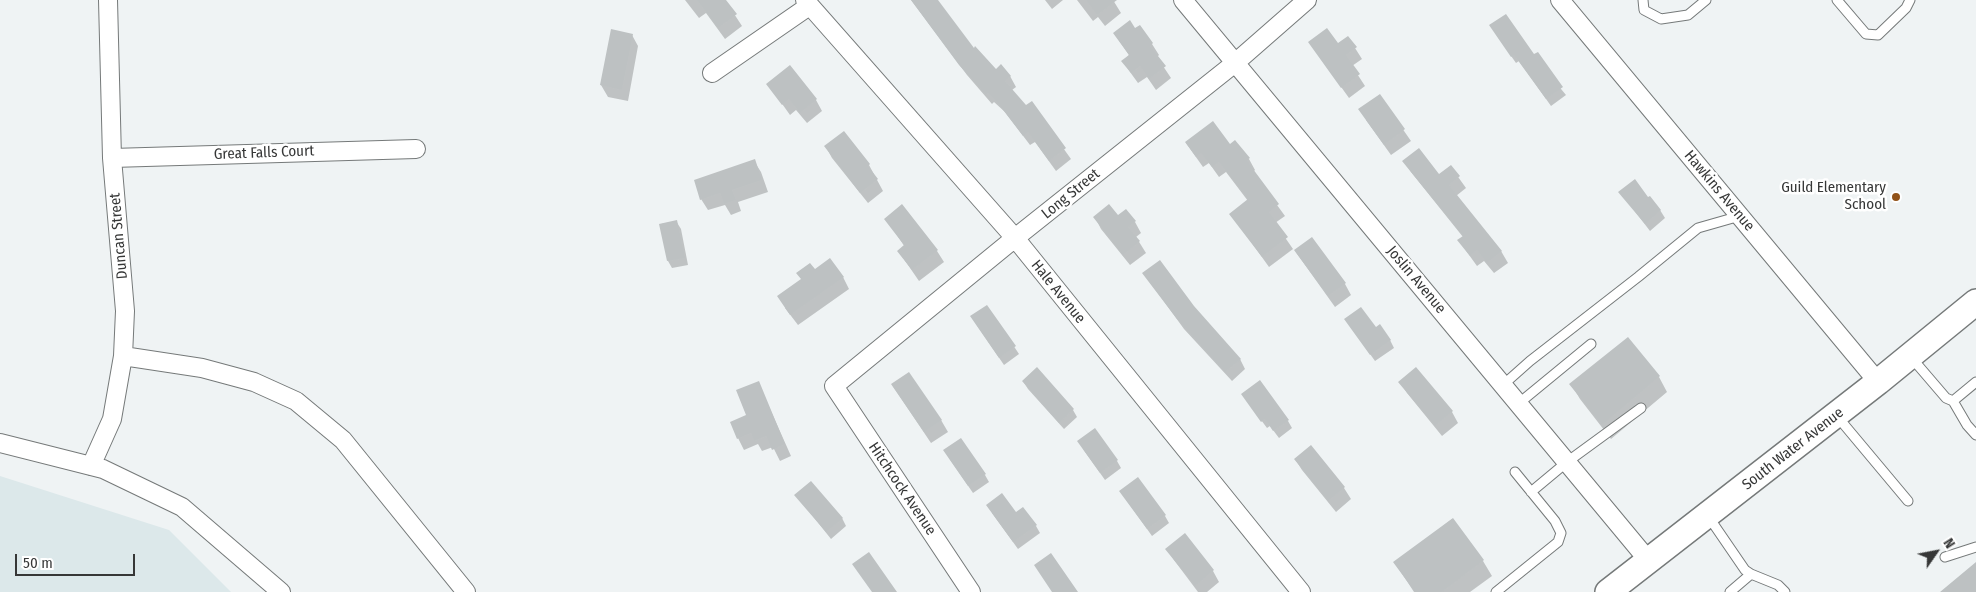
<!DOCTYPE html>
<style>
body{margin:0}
#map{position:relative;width:1976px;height:592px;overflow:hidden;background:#eff3f4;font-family:"Fira Sans Condensed",sans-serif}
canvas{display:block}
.north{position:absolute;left:1911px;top:527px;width:50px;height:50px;-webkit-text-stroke:4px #fff;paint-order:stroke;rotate:57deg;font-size:14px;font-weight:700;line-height:20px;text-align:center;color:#363737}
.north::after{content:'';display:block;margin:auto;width:18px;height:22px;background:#363737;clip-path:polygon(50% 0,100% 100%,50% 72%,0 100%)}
.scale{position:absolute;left:15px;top:554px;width:120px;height:22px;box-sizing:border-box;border:2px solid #363737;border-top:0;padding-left:6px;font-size:15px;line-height:18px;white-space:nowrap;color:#363737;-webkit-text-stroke:4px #fff;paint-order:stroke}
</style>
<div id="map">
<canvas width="1976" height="592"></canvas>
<div class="north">N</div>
<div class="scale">50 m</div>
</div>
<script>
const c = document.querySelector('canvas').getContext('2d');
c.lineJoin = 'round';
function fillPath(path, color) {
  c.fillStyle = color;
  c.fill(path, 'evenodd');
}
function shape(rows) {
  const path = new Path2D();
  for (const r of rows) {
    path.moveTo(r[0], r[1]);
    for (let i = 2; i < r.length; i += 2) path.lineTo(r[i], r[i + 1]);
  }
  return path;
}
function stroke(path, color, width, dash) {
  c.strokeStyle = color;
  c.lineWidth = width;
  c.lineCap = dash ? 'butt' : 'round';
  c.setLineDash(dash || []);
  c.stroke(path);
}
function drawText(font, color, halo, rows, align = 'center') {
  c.font = font + ' "Fira Sans Condensed",sans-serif';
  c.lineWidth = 5;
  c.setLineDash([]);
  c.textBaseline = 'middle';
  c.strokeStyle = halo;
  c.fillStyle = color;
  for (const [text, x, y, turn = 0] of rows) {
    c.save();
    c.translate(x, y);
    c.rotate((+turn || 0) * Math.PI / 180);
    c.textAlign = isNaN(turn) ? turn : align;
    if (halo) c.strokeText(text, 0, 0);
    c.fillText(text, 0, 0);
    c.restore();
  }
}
const built = shape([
 [0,476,169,530,231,592,0,592]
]);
const shadow = shape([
 [685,0,725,0,742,26,725,39,706,13,699,18],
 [911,0,937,0,973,50,995,71,1010,76,1016,87,1012,90,1026,107,1031,103,1071,159,1056,171,1035,142,1030,145,1005,112,994,102,992,104,967,75],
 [1045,0,1063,0,1052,9],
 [1077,0,1113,0,1121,13,1105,26,1098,17,1093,21],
 [1139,27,1152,44,1159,55,1157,57,1171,78,1156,90,1147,77,1138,83,1130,72,1123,61,1129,55,1114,33,1135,30],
 [1495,33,1534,56,1566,95,1551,106,1519,61,1516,63],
 [632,35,638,46,628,101,608,97,601,85],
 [1309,42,1355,48,1362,59,1352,66,1365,86,1349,98],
 [789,67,816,100,822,111,807,123,796,110,790,115,768,84],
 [1379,95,1411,141,1391,155,1366,120],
 [844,133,869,165,883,191,868,203,832,158,826,147],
 [1186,143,1230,146,1249,159,1255,170,1253,172,1285,216,1275,223,1293,249,1269,267,1231,214,1248,201,1226,172,1219,177,1209,163,1203,167],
 [754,161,761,172,768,192,738,202,741,211,731,215,725,205,708,210,701,199],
 [1404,161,1439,176,1451,167,1466,188,1456,196,1501,251,1508,263,1494,273,1484,261,1477,266,1459,241,1463,237,1411,172],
 [1620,192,1648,199,1660,210,1665,218,1650,231],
 [1095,217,1118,217,1135,222,1141,233,1136,237,1146,253,1130,265,1101,229],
 [886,219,937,251,944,262,919,281,899,252,905,247],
 [676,221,681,229,688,265,672,268,668,261,661,224],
 [1295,251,1345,284,1351,295,1335,307],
 [814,271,843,277,849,289,798,325,785,308],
 [1144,274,1240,359,1245,369,1232,381,1184,329],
 [987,306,1019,354,1004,365,976,324],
 [1350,326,1375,329,1390,340,1394,348,1375,361],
 [1037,369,1073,410,1077,417,1064,429,1028,389,1023,381],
 [1416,369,1452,412,1458,423,1442,436,1407,393,1400,382],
 [1659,377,1667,392,1611,439,1580,399,1571,384],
 [758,382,791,456,780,461,773,447,762,451,758,444,744,450,738,438,748,416],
 [892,385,941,420,948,432,931,443],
 [1247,401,1288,421,1292,428,1279,438,1270,426,1267,428],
 [1310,447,1344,488,1351,499,1336,512,1302,470,1295,459],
 [1083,449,1117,461,1121,468,1105,480],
 [949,458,985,475,989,482,973,493],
 [1120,491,1165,516,1169,523,1152,536],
 [796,495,842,518,846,526,831,539],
 [992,513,1016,514,1036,526,1040,533,1018,549],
 [1452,519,1483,561,1492,576,1470,592,1414,592,1395,563],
 [1184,535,1213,571,1219,582,1207,592,1198,592,1174,560,1167,549]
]);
const building = shape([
 [697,0,726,0,737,14,718,28],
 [911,0,938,0,974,48,975,46,996,69,1001,64,1011,76,1005,81,1026,105,1032,101,1066,148,1049,161,1028,132,1023,136,997,102,988,93,986,95,959,65],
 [1086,0,1117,0,1097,15],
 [1506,14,1534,54,1538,52,1563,87,1546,99,1514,55,1511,57,1489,25],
 [1130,20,1135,28,1140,25,1153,43,1150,46,1166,66,1149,79,1140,66,1131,73,1121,61,1129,55,1113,33],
 [1327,28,1338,43,1348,36,1357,47,1346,55,1360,74,1341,88,1308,42],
 [611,29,633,34,622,90,600,85],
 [790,65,817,99,800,113,789,99,782,105,766,84],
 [1380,94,1405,129,1384,145,1358,109],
 [1213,121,1230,144,1235,140,1250,158,1247,160,1253,169,1279,204,1269,212,1288,237,1262,257,1229,214,1248,199,1219,162,1212,167,1201,153,1196,157,1185,142],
 [844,131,870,164,868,166,878,179,860,193,824,146],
 [1419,148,1439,174,1451,165,1460,176,1449,185,1502,251,1487,263,1477,250,1470,256,1457,240,1463,236,1402,161],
 [755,159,762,180,732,190,736,200,724,204,720,193,700,200,694,180],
 [1635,179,1648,197,1650,196,1661,210,1645,224,1618,192],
 [902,204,938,250,912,270,897,251,904,245,884,219],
 [1109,204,1118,215,1126,209,1136,221,1128,227,1140,241,1123,255,1093,217],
 [677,220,685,258,667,261,659,224],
 [1312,237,1346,283,1328,296,1294,250],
 [830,258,844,277,790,315,777,296,801,279,796,273,810,263,815,269],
 [1160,260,1194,306,1241,359,1225,372,1177,319,1142,273],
 [987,305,1016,346,999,358,970,316],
 [1361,307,1376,327,1380,324,1391,340,1370,355,1344,319],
 [1628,337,1660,376,1602,425,1569,384],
 [1037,367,1074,409,1059,423,1022,381],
 [1416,367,1453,411,1435,426,1398,382],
 [909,372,942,420,924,432,891,384],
 [1260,380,1289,420,1273,431,1265,419,1261,422,1241,394],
 [759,381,785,444,772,450,766,436,754,441,751,433,737,439,730,422,746,415,736,390],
 [1095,428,1118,460,1100,473,1077,441],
 [961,438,986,474,968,486,943,450],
 [1311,445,1345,487,1328,501,1294,459],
 [1138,477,1166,515,1147,529,1119,491],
 [811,481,843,518,826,532,794,495],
 [1002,493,1016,512,1023,507,1037,525,1013,542,986,505],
 [1453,518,1484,560,1442,592,1415,592,1393,562],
 [1185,533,1214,570,1195,586,1165,549],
 [869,552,897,592,872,592,852,564],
 [1051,553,1078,592,1052,592,1034,565],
 [1976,562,1976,592,1940,592]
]);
const lane = shape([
 [1643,0,1644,10,1661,19,1688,15,1706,0],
 [1837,0,1866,34,1878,35,1906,8,1910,0],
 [1910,356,1946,398,1953,401,1976,382],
 [1503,385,1530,361,1638,277,1698,228,1740,216],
 [1953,401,1967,425,1976,435],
 [1518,404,1591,344],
 [1836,415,1908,501],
 [1531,492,1567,462,1641,408],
 [1708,516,1745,570,1751,574,1730,592],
 [1945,557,1976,547],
 [1751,574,1778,585,1785,592],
 [1496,592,1558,542,1561,533,1555,521,1515,472]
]);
const street = shape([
 [805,0,1015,238,1301,592],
 [1183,0,1648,560],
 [1560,0,1878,382],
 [712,73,809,6],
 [112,158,416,149],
 [123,356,202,368,254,382,296,401,343,440,466,592],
 [0,443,103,469,182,507,281,592],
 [91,466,112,419,123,356,125,311,112,158,108,0],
 [971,592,834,386,1015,238,1235,63,1307,0]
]);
const secondary = shape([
 [1608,592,1878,382,1976,302]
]);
const markers = [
 [1896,197,5,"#915219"]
];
const streetNames = [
 ["Great Falls Court",264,153,-2],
 ["Hawkins Avenue",1719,191,50],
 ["Long Street",1071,194,-39],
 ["Duncan Street",119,236,-95],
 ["Joslin Avenue",1416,280,50],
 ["Hale Avenue",1058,292,51],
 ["South Water Avenue",1793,449,-38],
 ["Hitchcock Avenue",902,489,56]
];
const poiNames = [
 ["Guild Elementary",1886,188],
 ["School",1886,205]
];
fillPath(built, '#dce8ea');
fillPath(shadow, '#0003');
fillPath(building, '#bdc1c2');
stroke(lane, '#757979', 11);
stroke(street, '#757979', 20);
stroke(secondary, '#757979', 28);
stroke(lane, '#fff', 9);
stroke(street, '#fff', 18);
stroke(secondary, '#fff', 25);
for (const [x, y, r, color] of markers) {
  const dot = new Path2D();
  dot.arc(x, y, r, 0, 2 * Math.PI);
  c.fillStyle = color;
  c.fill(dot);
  stroke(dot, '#fff', 2);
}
drawText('15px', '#363737', '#fff', streetNames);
drawText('15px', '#363737', '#fff', poiNames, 'right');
</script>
